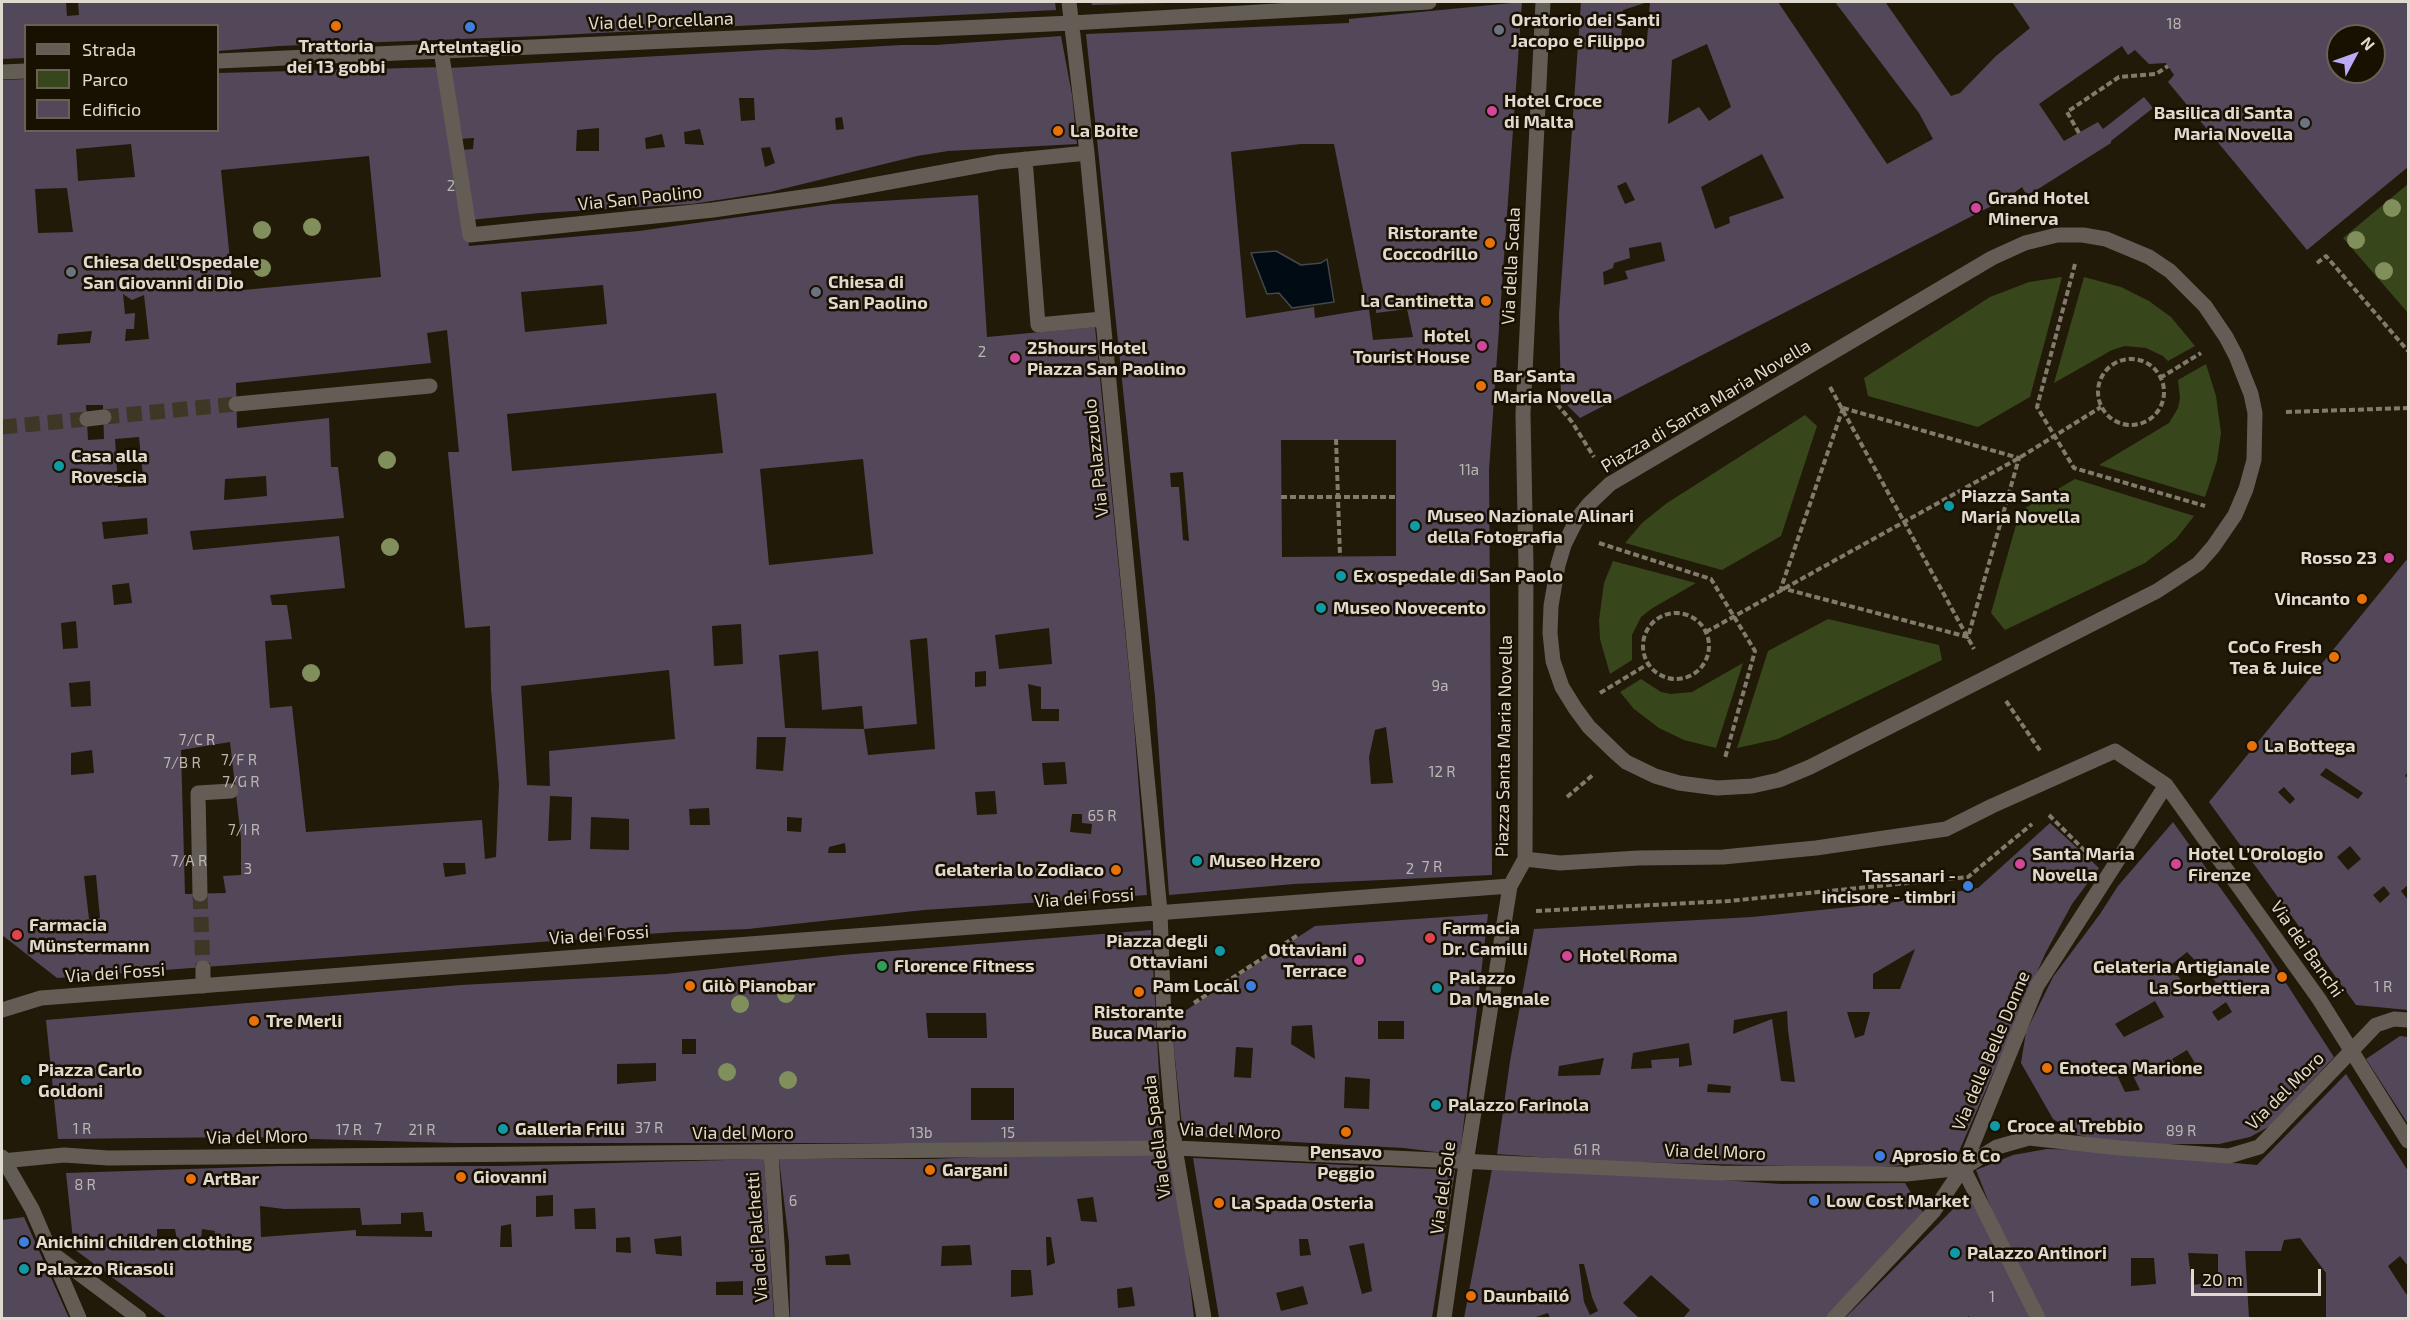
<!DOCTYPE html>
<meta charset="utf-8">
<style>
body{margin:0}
#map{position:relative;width:2410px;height:1320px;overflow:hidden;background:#211a08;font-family:"Exo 2",sans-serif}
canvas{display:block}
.frame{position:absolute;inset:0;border:3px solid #dfdacf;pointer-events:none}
.legend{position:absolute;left:24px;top:24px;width:195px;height:108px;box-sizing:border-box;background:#181102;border:2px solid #686154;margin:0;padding:8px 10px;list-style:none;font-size:18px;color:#dfdacf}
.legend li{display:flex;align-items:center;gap:12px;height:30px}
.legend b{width:30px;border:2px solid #686154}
.north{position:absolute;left:2326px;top:24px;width:60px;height:60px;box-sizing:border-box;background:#181102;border:2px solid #686154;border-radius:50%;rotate:49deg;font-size:16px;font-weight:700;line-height:24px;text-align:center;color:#dfdacf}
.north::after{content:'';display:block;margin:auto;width:21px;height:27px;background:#bbaaf6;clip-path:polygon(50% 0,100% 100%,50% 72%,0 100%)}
.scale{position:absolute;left:2191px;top:1269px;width:130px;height:27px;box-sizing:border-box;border:3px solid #dfdacf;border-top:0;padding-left:8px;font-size:18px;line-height:21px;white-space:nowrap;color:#dfdacf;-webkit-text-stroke:4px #181102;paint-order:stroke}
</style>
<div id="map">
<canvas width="2410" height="1320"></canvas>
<div class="frame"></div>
<ul class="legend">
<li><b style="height:8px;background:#635d56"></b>Strada</li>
<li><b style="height:16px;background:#38461b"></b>Parco</li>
<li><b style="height:16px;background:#52485a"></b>Edificio</li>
</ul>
<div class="north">N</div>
<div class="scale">20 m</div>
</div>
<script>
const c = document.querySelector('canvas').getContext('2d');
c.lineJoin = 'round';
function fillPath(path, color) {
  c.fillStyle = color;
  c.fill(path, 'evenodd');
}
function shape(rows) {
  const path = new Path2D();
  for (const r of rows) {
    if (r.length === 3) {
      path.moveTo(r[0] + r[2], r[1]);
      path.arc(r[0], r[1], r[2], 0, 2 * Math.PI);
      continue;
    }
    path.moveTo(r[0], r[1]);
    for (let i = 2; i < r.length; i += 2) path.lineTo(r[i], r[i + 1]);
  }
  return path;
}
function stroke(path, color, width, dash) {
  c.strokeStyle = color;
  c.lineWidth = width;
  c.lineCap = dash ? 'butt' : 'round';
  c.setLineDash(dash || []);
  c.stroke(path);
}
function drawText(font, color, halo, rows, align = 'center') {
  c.font = font + ' "Exo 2",sans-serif';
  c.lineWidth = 5;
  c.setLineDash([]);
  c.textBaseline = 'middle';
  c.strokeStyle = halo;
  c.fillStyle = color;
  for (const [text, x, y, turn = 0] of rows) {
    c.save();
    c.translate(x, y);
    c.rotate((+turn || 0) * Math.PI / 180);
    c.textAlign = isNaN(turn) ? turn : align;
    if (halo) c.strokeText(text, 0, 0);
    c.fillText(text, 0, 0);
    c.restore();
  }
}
const green = shape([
 [2408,184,2408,313,2343,238],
 [2062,277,2030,397,1978,427,1868,396,1864,378,1990,297,2029,282],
 [2084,277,2121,287,2149,301,2171,317,2195,346,2168,361,2163,356,2146,348,2125,346,2112,350,2054,383],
 [2206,364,2216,396,2221,433,2217,461,2205,497,2099,465,2169,423,2178,408,2180,398,2178,380],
 [1805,415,1817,426,1781,536,1722,570,1625,543,1642,523,1667,503],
 [2075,479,2194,516,2176,539,2145,563,2005,630,1991,613,2020,511],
 [1613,561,1696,583,1651,609,1641,617,1632,635,1632,660,1610,674,1600,639,1599,620,1604,583],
 [1828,619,1939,645,1942,660,1778,739,1737,748,1768,651],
 [1743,663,1716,748,1684,740,1659,728,1634,709,1620,692,1641,679,1661,692,1671,694,1692,692]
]);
const water = shape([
 [1276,251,1301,265,1321,263,1327,259,1334,302,1292,308,1279,293,1267,294,1251,253,1276,251]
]);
const building = shape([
 [2,2,66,2,67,16,79,15,78,2,1055,2,1056,10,540,36,279,46,218,51,218,26,26,26,26,58,2,59],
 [1091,2,1168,2,1168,3,1092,5],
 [1522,2,1489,470,1492,875,1294,884,1169,895,1155,697,1086,34,1349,23,1349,19],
 [1301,144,1334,144,1366,305,1376,302,1376,313,1407,309,1413,337,1373,340,1369,309,1315,318,1314,307,1246,318,1231,152],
 [1281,440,1396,440,1396,556,1282,557],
 [1183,472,1189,541,1183,540,1179,487,1171,487,1170,473],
 [1386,727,1393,783,1371,784,1369,757,1375,730],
 [1581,2,1648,2,1623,10,1621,41,1647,40,1650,2,1778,2,1887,164,1933,139,1919,113,1835,2,1888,2,1886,3,1951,96,1960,93,1996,56,2030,28,2012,2,2408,2,2408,167,2307,250,2168,82,2174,75,2166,63,2149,64,2135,50,2128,55,2122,46,2039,104,2064,141,2098,122,2103,129,2144,97,2153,108,2111,141,2111,143,2027,196,2022,187,2007,198,1580,418,1561,399,1559,314],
 [2338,36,2374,36,2374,72,2338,72],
 [1707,44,1731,107,1709,121,1699,107,1668,124,1672,60],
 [1762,154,1784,198,1729,217,1730,223,1715,229,1701,187],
 [1626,182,1635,200,1625,204,1617,186],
 [1661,242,1665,261,1625,271,1628,279,1604,285,1603,272,1613,268,1614,263,1630,258,1629,248],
 [1061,36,1072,95,1077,144,948,151,917,156,770,192,692,204,540,213,470,220,461,150,473,149,474,138,459,139,449,68,782,49,813,50,902,45,936,45],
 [739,98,754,98,755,120,741,121],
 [842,117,844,129,836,130,835,118],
 [599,128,599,151,576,151,577,130],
 [700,129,704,145,685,144,684,132],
 [662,134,665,147,646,149,645,138],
 [770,147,775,163,765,167,761,148],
 [443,67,469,246,639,231,832,204,978,195,987,337,1095,327,1133,711,1147,895,924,910,748,929,675,932,57,978,2,935,2,80,26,79,26,130,218,130,218,73],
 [131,144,135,177,78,181,76,149],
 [369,156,381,277,233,291,221,170],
 [67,188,73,232,38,233,35,189],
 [603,285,607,324,525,332,521,292],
 [123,294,132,300,144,295,149,339,125,341,126,329,134,329,135,313,125,314],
 [447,330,459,452,448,452,465,628,490,626,491,689,499,784,496,857,485,859,482,820,306,832,292,706,270,708,265,641,292,639,287,605,272,605,270,595,345,588,339,536,193,550,190,531,344,518,338,467,331,467,329,418,237,428,236,383,431,363,427,333],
 [92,331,90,343,57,345,58,334],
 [716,393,723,453,512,471,507,414],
 [86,405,103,405,104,439,88,440],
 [139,437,144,486,118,487,115,439],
 [863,459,873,554,769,565,760,469],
 [266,476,267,496,224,500,225,479],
 [147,518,148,534,104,539,102,522],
 [129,583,132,603,114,605,112,585],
 [76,621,78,648,63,649,61,623],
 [741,624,743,664,714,666,712,626],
 [1049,628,1052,664,999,669,995,635],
 [927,638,935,749,868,755,864,729,785,728,779,655,818,651,822,710,862,706,864,729,917,724,910,640],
 [669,670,675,739,549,751,550,786,527,785,521,686],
 [986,671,986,686,975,687,975,672],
 [90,681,91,706,71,707,69,683],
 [1028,684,1041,687,1041,709,1059,709,1059,721,1032,721],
 [757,737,786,737,783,771,756,769],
 [230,742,241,838,241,875,223,876,226,893,185,894,181,750],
 [92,750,94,773,71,775,71,753],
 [1065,762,1067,784,1044,785,1042,763],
 [995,791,997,814,977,815,975,792],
 [550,796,572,797,571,840,548,841],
 [709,808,710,825,690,825,689,809],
 [1072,814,1082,814,1082,823,1092,824,1091,834,1070,832],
 [591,817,629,819,629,850,590,849],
 [787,817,802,818,801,832,787,831],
 [845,843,846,853,828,853,829,847],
 [443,863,465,863,466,874,445,877],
 [96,875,100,918,89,919,84,876],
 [2408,558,2408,772,2405,776,2408,778,2408,885,2401,891,2408,900,2408,1010,2356,1005,2209,802],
 [2326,768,2363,793,2358,799,2320,775],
 [2284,787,2295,799,2290,804,2278,792],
 [2350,846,2361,859,2348,870,2337,857],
 [2384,886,2390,894,2380,903,2373,895],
 [2173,822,2262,946,2334,1057,2270,1126,2250,1137,2219,1144,2118,1144,2078,1135,2053,1119,2021,1063,2026,1032,2053,977,2100,914,2118,886],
 [2187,952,2216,982,2194,996,2170,966],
 [2155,1001,2164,1017,2124,1037,2115,1024],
 [2226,1002,2232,1012,2218,1021,2212,1012],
 [2187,1050,2195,1063,2180,1071,2172,1059],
 [2129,1067,2140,1090,2125,1092,2116,1073],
 [2050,823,2099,868,2072,904,2045,954,1957,1156,1937,1162,1870,1168,1593,1161,1497,1154,1510,1061,1534,929,1752,917,1889,903,1978,888],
 [1915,949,1900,989,1873,989,1873,974],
 [1787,1011,1788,1030,1795,1082,1781,1081,1772,1019,1733,1034,1734,1020],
 [1847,1012,1870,1012,1864,1035,1855,1038],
 [1689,1043,1692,1065,1679,1067,1679,1058,1651,1060,1652,1068,1631,1069,1633,1053],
 [1604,1058,1600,1075,1558,1076,1559,1066],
 [1708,1084,1731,1086,1730,1093,1707,1092],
 [1488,914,1460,1155,1404,1148,1183,1136,1171,1020,1315,926],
 [1378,1021,1404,1021,1404,1039,1378,1039],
 [1312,1025,1315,1059,1291,1044,1292,1026],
 [1236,1047,1253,1048,1251,1078,1234,1077],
 [1345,1077,1370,1079,1369,1109,1344,1108],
 [1151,930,1163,1143,455,1143,245,1137,58,1139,46,1020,461,985,666,974,842,955],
 [926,1013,986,1013,987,1038,928,1038],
 [682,1039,696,1039,696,1054,682,1054],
 [656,1063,656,1081,617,1084,617,1064],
 [971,1088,1014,1088,1014,1120,971,1120],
 [2400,1036,2408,1037,2408,1124,2366,1059],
 [2346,1074,2408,1171,2408,1266,2400,1256,2388,1266,2406,1294,2408,1294,2408,1318,2326,1318,2326,1273,2300,1238,2284,1240,2281,1251,2245,1251,2249,1318,2043,1318,2000,1231,1976,1170,2013,1155,2047,1149,2086,1150,2257,1165],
 [2188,1253,2218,1254,2218,1282,2192,1285],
 [2131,1258,2154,1258,2156,1284,2131,1286],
 [1026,1155,1169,1155,1186,1250,1194,1318,790,1318,789,1243,779,1159,933,1159],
 [1093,1197,1097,1222,1081,1221,1077,1199],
 [1046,1237,1051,1237,1055,1263,1047,1266],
 [970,1245,972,1265,941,1266,942,1246],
 [849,1254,851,1265,826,1265,825,1256],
 [1011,1270,1031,1270,1033,1295,1011,1297],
 [1132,1287,1135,1306,1118,1308,1117,1289],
 [1193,1158,1455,1170,1432,1318,1219,1318],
 [1299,1239,1308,1239,1311,1255,1300,1256],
 [1364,1243,1372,1291,1362,1294,1349,1246],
 [1303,1286,1308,1304,1281,1311,1276,1293],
 [764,1159,774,1318,167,1318,74,1249,66,1173,280,1166,501,1166],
 [553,1195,553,1216,536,1217,536,1196],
 [260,1206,284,1209,360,1208,362,1225,401,1224,401,1213,423,1212,425,1231,432,1231,432,1237,356,1236,356,1230,261,1237],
 [595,1208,596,1229,575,1229,574,1209],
 [511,1224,512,1247,500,1247,501,1226],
 [157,1229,175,1229,177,1240,157,1241],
 [202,1229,215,1231,215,1240,201,1240],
 [681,1236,682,1256,656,1254,654,1239],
 [630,1237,631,1253,616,1252,616,1238],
 [743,1281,743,1295,716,1295,716,1282],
 [1492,1169,1574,1170,1781,1184,1905,1183,1924,1214,1826,1318,1683,1318,1690,1310,1651,1275,1623,1303,1639,1318,1550,1318,1548,1313,1533,1318,1464,1318],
 [1579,1264,1584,1264,1592,1297,1598,1311,1590,1315,1584,1302],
 [1972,1190,2032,1318,1970,1318,1969,1316,1966,1318,1845,1318],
 [24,1217,69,1318,2,1318,2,1220]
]);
const minorTunnel = shape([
 [104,417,236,404],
 [2,427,87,419],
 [200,894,203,968]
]);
const path = shape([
 [2079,133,2067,112,2119,77,2156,74,2168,66],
 [2317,263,2326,256,2408,351],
 [2075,264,2037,407,2074,468,2205,506],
 [2131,392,33],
 [2160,378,2201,353],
 [1830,387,1974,649],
 [1557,404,1572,422,1594,457],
 [1843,408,2019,458,1968,637,1781,588,1843,408],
 [2286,412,2408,408],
 [1336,439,1340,556],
 [1281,497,1396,497],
 [1599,543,1711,579,1755,651,1725,758],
 [1676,646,33],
 [1706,632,2019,458,2101,407],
 [1600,693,1648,664],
 [2006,701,2041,752],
 [1567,797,1594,774],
 [2049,815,2086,852],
 [1536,911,1729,901,1968,877,2032,824],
 [1194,1003,1298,935]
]);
const minor = shape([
 [1069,2,1087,153,1160,912,1164,1021,1175,1148,1204,1318],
 [441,50,470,235,713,210,824,194,998,162,1087,153],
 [218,61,1072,23,1429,2],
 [2,72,26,71],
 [1025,159,1038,325,1102,319],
 [2057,235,2083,235,2106,239,2149,257,2170,271,2205,306,2226,337,2236,356,2251,394,2255,413,2254,460,2246,489,2235,515,2213,547,2198,564,2157,591,1810,767,1779,780,1752,786,1717,788,1679,783,1655,776,1626,762,1617,754,1589,727,1575,708,1562,687,1553,661,1550,633,1551,606,1558,565,1564,545,1577,519,1589,504,1610,484,1992,258,2025,243,2057,235],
 [236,404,430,386],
 [87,419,104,417],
 [1525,859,1560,863,1638,858,1723,857,1816,848,1946,829,1992,806,2115,751,2166,785,2319,999,2408,1141],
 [200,894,198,793,231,791],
 [203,968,203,986],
 [2,1010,41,998,1510,886],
 [771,1153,782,1318],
 [2,1157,32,1209,79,1318],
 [2,1161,64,1155,108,1158,1175,1148,1720,1173,1906,1174,1963,1168,1997,1147,2029,1138,2120,1148,2229,1156,2259,1147,2267,1139,2376,1025,2394,1019,2408,1020],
 [1963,1168,2038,1318],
 [53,1254,139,1318],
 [1444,1318,1467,1156,1510,886,1525,859,1526,566,1523,414,1543,2],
 [1834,1318,1933,1212,1963,1168,2037,986,2166,785]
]);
const trees = [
 [2392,208],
 [312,227],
 [262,230],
 [2356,240],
 [262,268],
 [2384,271],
 [387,460],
 [390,547],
 [311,673],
 [786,994],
 [740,1004],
 [727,1072],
 [788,1080]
];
const markers = [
 [336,26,6,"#e8710a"],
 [470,27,6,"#3f7fe0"],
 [1499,30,6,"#6b7280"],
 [1492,111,6,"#d1479c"],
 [2305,123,6,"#6b7280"],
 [1058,131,6,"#e8710a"],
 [1976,208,6,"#d1479c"],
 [1490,243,6,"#e8710a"],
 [71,272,6,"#6b7280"],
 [816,292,6,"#6b7280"],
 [1486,301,6,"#e8710a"],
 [1482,346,6,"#d1479c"],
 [1015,358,6,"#d1479c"],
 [1481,386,6,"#e8710a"],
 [59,466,6,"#0f9aa8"],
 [1949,506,6,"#0f9aa8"],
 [1415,526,6,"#0f9aa8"],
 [2389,558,6,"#d1479c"],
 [1341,576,6,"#0f9aa8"],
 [2362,599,6,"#e8710a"],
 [1321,608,6,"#0f9aa8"],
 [2334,657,6,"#e8710a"],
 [2252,746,6,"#e8710a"],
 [1197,861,6,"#0f9aa8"],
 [2020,864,6,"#d1479c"],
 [2176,864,6,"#d1479c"],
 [1116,870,6,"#e8710a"],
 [1968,886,6,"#3f7fe0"],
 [17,935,6,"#e0444e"],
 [1430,938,6,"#e0444e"],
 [1220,951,6,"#0f9aa8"],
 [1567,956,6,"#d1479c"],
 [1359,960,6,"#d1479c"],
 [882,966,6,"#2e9e5b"],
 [2282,977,6,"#e8710a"],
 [690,986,6,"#e8710a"],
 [1251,986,6,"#3f7fe0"],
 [1437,988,6,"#0f9aa8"],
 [1139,992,6,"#e8710a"],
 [254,1021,6,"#e8710a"],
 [2047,1068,6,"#e8710a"],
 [26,1080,6,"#0f9aa8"],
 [1436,1105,6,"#0f9aa8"],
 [1995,1126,6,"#0f9aa8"],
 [503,1129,6,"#0f9aa8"],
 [1346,1132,6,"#e8710a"],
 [1880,1156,6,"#3f7fe0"],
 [930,1170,6,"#e8710a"],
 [461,1177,6,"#e8710a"],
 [191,1179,6,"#e8710a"],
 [1814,1201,6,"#3f7fe0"],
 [1219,1203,6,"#e8710a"],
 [24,1242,6,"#3f7fe0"],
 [1955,1253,6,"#0f9aa8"],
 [24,1269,6,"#0f9aa8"],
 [1471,1296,6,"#e8710a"]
];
const numberNames = [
 ["18",2174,24],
 ["2",451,186],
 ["2",982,352],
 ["11a",1469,470],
 ["9a",1440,686],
 ["7/C R",197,740],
 ["7/F R",239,760],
 ["7/B R",182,763],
 ["12 R",1442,772],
 ["7/G R",241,782],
 ["65 R",1102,816],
 ["7/I R",244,830],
 ["7/A R",189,861],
 ["7 R",1432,867],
 ["3",248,869],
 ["2",1410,869],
 ["1 R",2383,987],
 ["37 R",649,1128],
 ["1 R",82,1129],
 ["7",378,1129],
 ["17 R",349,1130],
 ["21 R",422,1130],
 ["89 R",2181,1131],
 ["13b",921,1133],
 ["15",1008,1133],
 ["61 R",1587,1150],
 ["8 R",85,1185],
 ["6",793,1201],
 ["1",1992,1297]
];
const poiNames = [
 ["Oratorio dei Santi",1511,20],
 ["Jacopo e Filippo",1511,41],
 ["Trattoria",336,46,"center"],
 ["dei 13 gobbi",336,67,"center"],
 ["Artelntaglio",470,47,"center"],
 ["Hotel Croce",1504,101],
 ["di Malta",1504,122],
 ["Basilica di Santa",2293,113,"right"],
 ["Maria Novella",2293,134,"right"],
 ["La Boite",1070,131],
 ["Grand Hotel",1988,198],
 ["Minerva",1988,219],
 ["Ristorante",1478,233,"right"],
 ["Coccodrillo",1478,254,"right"],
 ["Chiesa dell'Ospedale",83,262],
 ["San Giovanni di Dio",83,283],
 ["Chiesa di",828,282],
 ["San Paolino",828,303],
 ["La Cantinetta",1474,301,"right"],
 ["Hotel",1470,336,"right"],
 ["Tourist House",1470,357,"right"],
 ["25hours Hotel",1027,348],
 ["Piazza San Paolino",1027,369],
 ["Bar Santa",1493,376],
 ["Maria Novella",1493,397],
 ["Casa alla",71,456],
 ["Rovescia",71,477],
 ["Piazza Santa",1961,496],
 ["Maria Novella",1961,517],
 ["Museo Nazionale Alinari",1427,516],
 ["della Fotografia",1427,537],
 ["Rosso 23",2377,558,"right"],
 ["Ex ospedale di San Paolo",1353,576],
 ["Vincanto",2350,599,"right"],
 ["Museo Novecento",1333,608],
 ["CoCo Fresh",2322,647,"right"],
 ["Tea & Juice",2322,668,"right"],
 ["La Bottega",2264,746],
 ["Santa Maria",2032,854],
 ["Novella",2032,875],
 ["Hotel L’Orologio",2188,854],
 ["Firenze",2188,875],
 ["Museo Hzero",1209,861],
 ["Gelateria lo Zodiaco",1104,870,"right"],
 ["Tassanari -",1956,876,"right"],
 ["incisore - timbri",1956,897,"right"],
 ["Farmacia",29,925],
 ["Münstermann",29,946],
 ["Farmacia",1442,928],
 ["Dr. Camilli",1442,949],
 ["Piazza degli",1208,941,"right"],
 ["Ottaviani",1208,962,"right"],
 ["Ottaviani",1347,950,"right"],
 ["Terrace",1347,971,"right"],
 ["Hotel Roma",1579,956],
 ["Florence Fitness",894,966],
 ["Gelateria Artigianale",2270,967,"right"],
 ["La Sorbettiera",2270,988,"right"],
 ["Palazzo",1449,978],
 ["Da Magnale",1449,999],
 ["Gilò Pianobar",702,986],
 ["Pam Local",1239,986,"right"],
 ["Ristorante",1139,1012,"center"],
 ["Buca Mario",1139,1033,"center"],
 ["Tre Merli",266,1021],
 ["Enoteca Marione",2059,1068],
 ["Piazza Carlo",38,1070],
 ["Goldoni",38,1091],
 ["Palazzo Farinola",1448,1105],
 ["Croce al Trebbio",2007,1126],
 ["Galleria Frilli",515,1129],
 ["Pensavo",1346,1152,"center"],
 ["Peggio",1346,1173,"center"],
 ["Aprosio & Co",1892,1156],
 ["Gargani",942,1170],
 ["Giovanni",473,1177],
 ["ArtBar",203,1179],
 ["Low Cost Market",1826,1201],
 ["La Spada Osteria",1231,1203],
 ["Anichini children clothing",36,1242],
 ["Palazzo Antinori",1967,1253],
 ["Palazzo Ricasoli",36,1269],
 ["Daunbailó",1483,1296]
];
const streetNames = [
 ["Via del Porcellana",661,21,-2],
 ["Via San Paolino",640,198,-6],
 ["Via della Scala",1511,266,-87],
 ["Piazza di Santa Maria Novella",1706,406,-31],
 ["Via Palazzuolo",1096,458,-96],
 ["Piazza Santa Maria Novella",1504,746,-89],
 ["Via dei Fossi",1084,898,-4],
 ["Via dei Fossi",599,935,-4],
 ["Via dei Banchi",2307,949,55],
 ["Via dei Fossi",115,973,-4],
 ["Via delle Belle Donne",1991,1051,-67],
 ["Via del Moro",2285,1091,-45],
 ["Via del Moro",1230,1131,2],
 ["Via del Moro",743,1133],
 ["Via del Moro",257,1137,-1],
 ["Via della Spada",1157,1137,-97],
 ["Via del Moro",1715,1152,2],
 ["Via del Sole",1443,1188,-82],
 ["Via dei Palchetti",757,1237,-94]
];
fillPath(green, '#38461b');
fillPath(water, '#000b13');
stroke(water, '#43494b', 1.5);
fillPath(building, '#52485a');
stroke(minorTunnel, '#3e3726', 15, [15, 8]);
stroke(path, '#817b6c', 4, [6, 3]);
stroke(minor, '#635d56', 15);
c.fillStyle = '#818f5c';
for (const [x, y] of trees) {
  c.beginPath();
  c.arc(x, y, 9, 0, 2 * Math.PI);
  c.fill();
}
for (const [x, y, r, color] of markers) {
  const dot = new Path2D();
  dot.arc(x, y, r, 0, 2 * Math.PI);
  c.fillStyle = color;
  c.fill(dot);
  stroke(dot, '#181102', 2);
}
drawText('15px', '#bcb6b2', null, numberNames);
drawText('bold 18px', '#dfdacf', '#181102', poiNames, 'left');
drawText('18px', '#dfdacf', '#181102', streetNames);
</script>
